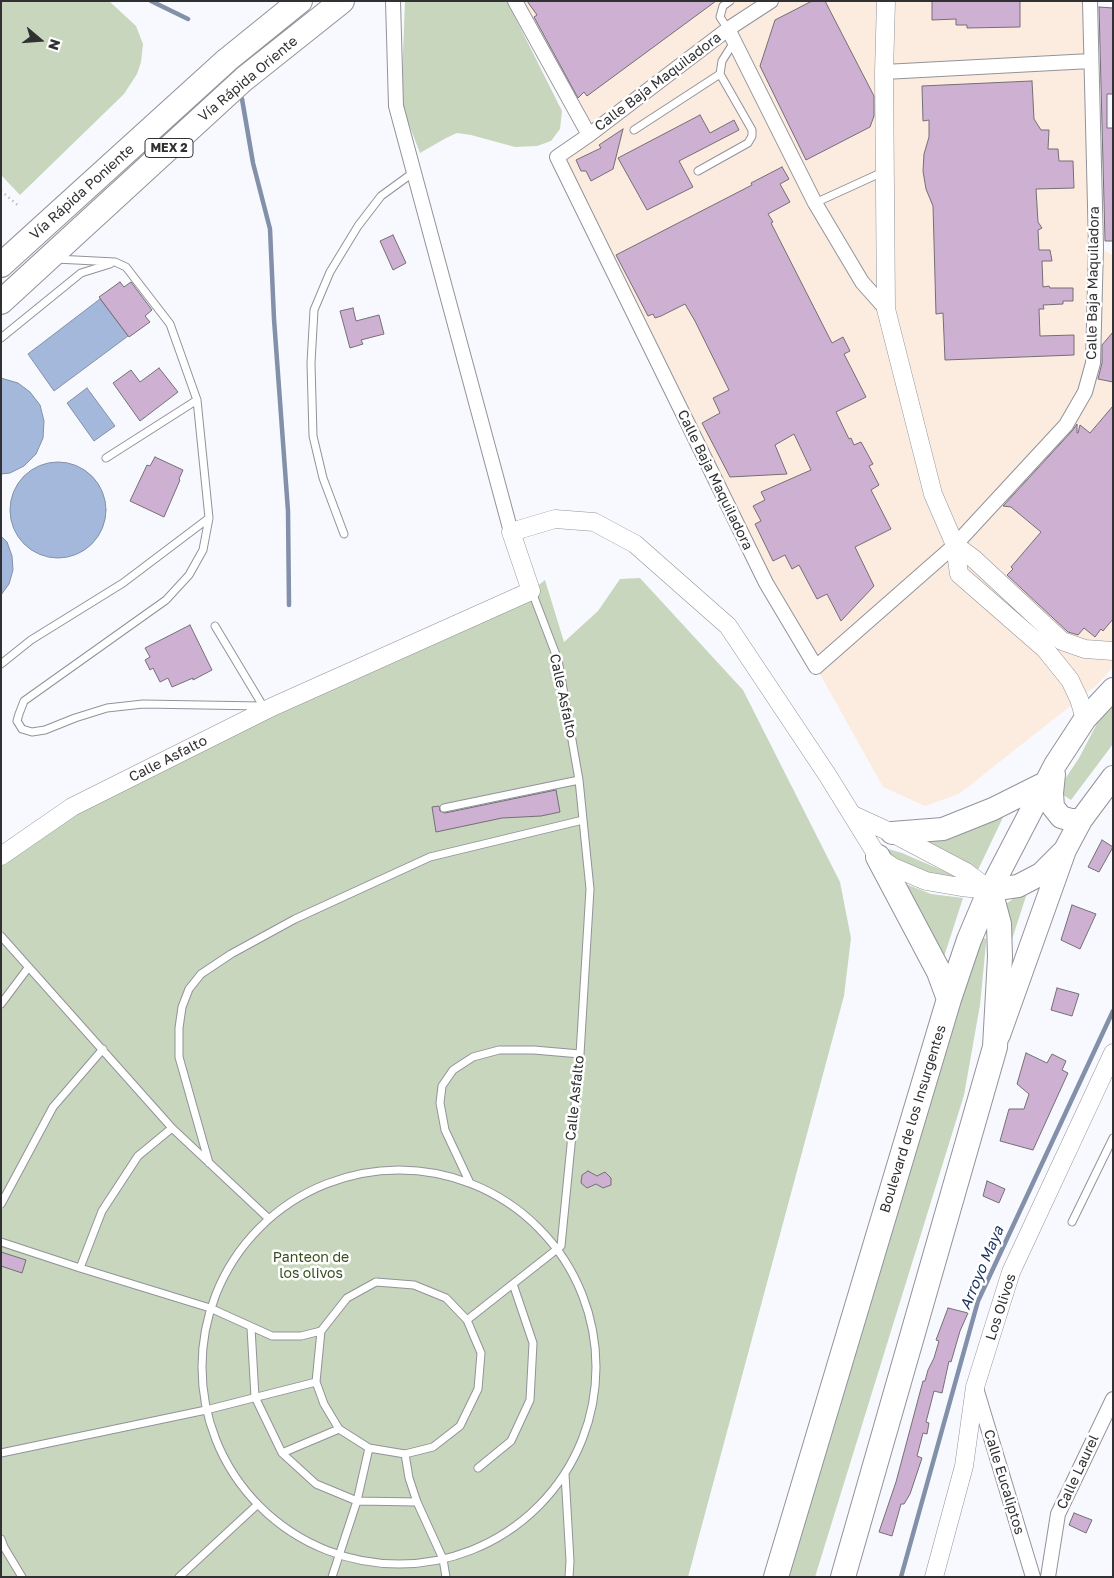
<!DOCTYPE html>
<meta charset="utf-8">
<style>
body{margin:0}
#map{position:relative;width:1114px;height:1578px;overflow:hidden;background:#f8f9fe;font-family:"Golos Text",sans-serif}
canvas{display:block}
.frame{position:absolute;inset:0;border:2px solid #313134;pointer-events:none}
.north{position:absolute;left:15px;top:15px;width:50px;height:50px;-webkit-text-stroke:4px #fff;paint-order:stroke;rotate:108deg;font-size:14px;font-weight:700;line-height:20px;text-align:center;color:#313134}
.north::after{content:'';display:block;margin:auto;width:18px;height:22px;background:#313134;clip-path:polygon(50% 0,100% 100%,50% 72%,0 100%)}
</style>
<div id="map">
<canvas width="1114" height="1578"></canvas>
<div class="frame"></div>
<div class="north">N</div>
</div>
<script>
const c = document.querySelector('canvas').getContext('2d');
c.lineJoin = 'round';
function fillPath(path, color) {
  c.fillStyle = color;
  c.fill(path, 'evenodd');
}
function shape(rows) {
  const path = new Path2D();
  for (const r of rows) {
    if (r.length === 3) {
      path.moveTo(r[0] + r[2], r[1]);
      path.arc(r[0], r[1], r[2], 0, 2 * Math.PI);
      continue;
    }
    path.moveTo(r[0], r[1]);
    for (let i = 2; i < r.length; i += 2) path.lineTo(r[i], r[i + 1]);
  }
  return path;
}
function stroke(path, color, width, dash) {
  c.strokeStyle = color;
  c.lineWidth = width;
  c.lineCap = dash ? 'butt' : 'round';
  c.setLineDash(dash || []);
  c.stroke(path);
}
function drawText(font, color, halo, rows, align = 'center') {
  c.font = font + ' "Golos Text",sans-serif';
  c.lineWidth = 5;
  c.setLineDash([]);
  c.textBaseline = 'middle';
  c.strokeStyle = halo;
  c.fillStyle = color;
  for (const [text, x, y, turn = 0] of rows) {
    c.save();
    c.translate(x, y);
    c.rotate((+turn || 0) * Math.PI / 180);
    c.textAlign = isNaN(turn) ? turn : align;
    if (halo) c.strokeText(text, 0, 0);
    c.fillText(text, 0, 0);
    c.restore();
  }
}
const industrial = shape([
 [515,1,1090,1,1096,246,1113,255,1113,667,1097,685,959,794,925,806,883,787,816,667,557,157,589,135]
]);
const green = shape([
 [1,1,109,1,136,26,143,44,141,62,137,74,124,94,20,195,1,175],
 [405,1,507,1,562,111,560,129,551,141,537,146,515,147,471,135,457,133,446,138,420,153,401,104],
 [640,578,743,690,840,882,851,938,844,996,688,1577,1,1577,1,856,72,807,531,591,545,580,564,642,598,611,620,579],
 [1113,700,1113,744,1071,800,1057,791,1079,758,1103,712],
 [1007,809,976,874,918,842],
 [878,846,902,853,960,878,912,872],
 [901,882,931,894,963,898,941,966],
 [1029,887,1004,964,1002,907],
 [981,936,986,939,986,943,980,1005,964,1095,815,1577,787,1577,977,945]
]);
const water = shape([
 [100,299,128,336,54,391,28,354,100,299],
 [1,378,18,383,30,392,40,405,44,421,43,438,36,454,24,466,10,473,1,474,1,378],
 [87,388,115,426,94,441,67,403,87,388],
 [58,510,48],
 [1,536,7,542,12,556,13,570,9,584,1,595,1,536]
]);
const stream = shape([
 [151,1,188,19],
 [242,99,253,163,270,229,274,319,288,511,289,605],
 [901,1577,978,1301,1113,1011]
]);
const building = shape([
 [527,1,716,1,587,96,584,92,578,98,534,17,537,15,527,1],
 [812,1,825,1,874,96,874,116,870,127,806,160,760,66,775,20,812,1],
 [932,1,1020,1,1020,27,967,28,967,25,956,25,956,19,932,20,932,1],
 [1099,7,1113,8,1113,94,1107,94,1107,128,1113,128,1113,241,1105,241,1099,7],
 [1032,81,1034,119,1041,130,1049,130,1048,149,1058,149,1059,161,1073,161,1074,188,1036,189,1038,222,1042,228,1038,230,1039,250,1050,250,1052,261,1042,261,1043,287,1049,286,1050,288,1073,288,1073,301,1063,301,1063,304,1043,305,1044,309,1039,309,1040,336,1074,335,1074,355,945,360,943,313,936,314,933,206,926,189,923,171,924,154,929,137,929,120,923,121,922,86,1032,81],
 [700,115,710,133,734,120,739,130,679,161,693,187,647,210,618,158,700,115],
 [623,129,613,169,591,181,586,171,581,171,576,160,601,148,599,145,623,129],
 [782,167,789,179,780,184,790,202,768,214,773,222,771,223,832,343,843,337,850,351,844,354,866,397,836,412,849,439,851,438,854,445,861,442,873,464,869,466,879,485,871,490,891,529,855,547,874,586,841,621,827,594,817,599,799,565,792,569,785,555,773,561,755,524,761,521,753,506,765,500,761,492,811,470,794,434,775,445,787,474,730,477,702,423,720,413,713,398,729,390,695,321,685,304,661,316,655,318,653,314,648,316,616,255,752,185,751,183,782,167],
 [393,235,406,263,393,270,380,241,393,235],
 [120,282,124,287,131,282,152,310,145,316,150,322,129,337,99,297,120,282],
 [353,308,356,321,379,315,384,334,361,340,363,344,350,348,340,311,353,308],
 [1113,332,1113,382,1098,379,1102,363,1102,345,1113,332],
 [159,368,178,392,140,421,113,383,131,370,140,382,159,368],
 [1113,406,1113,619,1103,631,1101,629,1095,637,1084,628,1078,635,1068,632,1007,575,1013,569,1011,567,1041,532,1011,507,1003,506,1072,431,1077,424,1077,433,1078,433,1080,425,1090,433,1113,406],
 [155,457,183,470,179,479,180,480,164,517,130,501,147,465,150,466,155,457],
 [190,625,212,670,193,680,193,678,172,687,168,678,160,682,153,668,150,670,145,660,150,657,145,648,190,625],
 [556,790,560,812,541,816,502,818,436,832,432,807,439,806,440,811,445,813,556,790],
 [1102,840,1113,847,1099,872,1088,867,1102,840],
 [1072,905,1096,914,1080,949,1061,940,1072,905],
 [1057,988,1079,994,1072,1016,1051,1010,1057,988],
 [1026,1053,1047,1063,1052,1054,1066,1061,1062,1070,1068,1073,1033,1150,1000,1141,1009,1109,1024,1109,1029,1094,1017,1084,1026,1053],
 [588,1171,597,1176,605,1172,611,1178,611,1185,603,1188,596,1184,587,1188,581,1183,582,1175,588,1171],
 [987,1181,1005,1189,999,1203,983,1196,987,1181],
 [1,1252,26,1260,22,1273,1,1266,1,1252],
 [948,1308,968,1313,960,1331,951,1362,949,1361,942,1393,934,1391,926,1422,929,1423,927,1434,923,1433,917,1456,922,1458,910,1494,904,1504,901,1504,892,1536,879,1532,896,1482,923,1381,925,1381,928,1370,934,1358,939,1341,936,1340,948,1308],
 [1074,1513,1092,1520,1086,1533,1069,1525,1074,1513]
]);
const path = shape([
 [1,191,20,207]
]);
const service = shape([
 [728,29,720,17,723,6,730,1],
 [634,130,720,74,722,61,734,42],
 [698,171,748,143,752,136,752,130,720,74],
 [815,203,885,171],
 [56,259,115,262,126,267,170,324,197,400,209,518,203,550,189,575,166,600,24,701,19,714,17,721,22,729,32,732,45,730,75,718,107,708,143,704,262,706],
 [1,338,81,273,110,264],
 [106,458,197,400],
 [344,534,323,478,313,436,311,363,314,310,330,272,358,226,381,196,414,172],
 [215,626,263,706],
 [1,664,31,640,123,583,209,518],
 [444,808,579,780],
 [1,936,172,1128,268,1218],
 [1,1004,28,968],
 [209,1163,179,1057,179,1028,182,1007,189,989,201,974,231,954,295,919,430,857,583,820],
 [399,1367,197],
 [469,1181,445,1130,440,1103,442,1086,453,1070,473,1057,499,1050,534,1050,580,1054],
 [1,1204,53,1107,103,1049],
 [1072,1222,1113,1138],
 [1,1242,80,1268,210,1308,272,1336,301,1336,321,1331],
 [80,1268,102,1211,138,1156,172,1128],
 [376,1282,414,1285,446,1298,467,1320,481,1353,478,1389,460,1426,433,1447,405,1454,369,1448,339,1429,324,1404,316,1382,321,1331,347,1298,376,1282],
 [467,1320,561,1246,580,1054,590,889,579,780,558,660,532,592],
 [251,1328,255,1397,282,1453,316,1484,357,1501,417,1502],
 [1,1453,206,1410,316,1382],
 [282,1453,339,1429],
 [405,1454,409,1478,417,1502,443,1559,446,1577],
 [478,1468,511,1441,530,1400,533,1343,513,1284],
 [565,1474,570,1561,569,1577],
 [1,1539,4,1547,22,1577],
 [179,1577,257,1505],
 [332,1577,357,1501,369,1448]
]);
const minor = shape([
 [393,1,396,106,511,532],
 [515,1,589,135],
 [771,1,728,29,589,135,557,157,766,583,816,667,955,545,1066,425,1085,392,1093,363,1096,247,1090,1],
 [728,29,815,203,862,282,886,309],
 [884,72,1091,61],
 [976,1388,1033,1577],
 [1048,1577,1058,1514,1113,1399]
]);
const tertiary = shape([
 [886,1,884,72,886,309,933,494,955,545,959,574,1045,649,1070,680,1079,699,1085,719],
 [955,545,974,559,1062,641,1085,649,1113,651],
 [853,815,892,833,966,872,990,890],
 [1,856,72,807,272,707,531,591,511,532,555,519,594,522,635,544,728,626,828,776,878,857,893,867,926,881,961,887,990,890],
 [934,1577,964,1466,975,1387,1011,1272,1113,1053]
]);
const primary = shape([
 [1054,774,1052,793,1053,807,1061,817,1071,820,1081,820],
 [892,833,943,829,993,809,1047,782],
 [990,890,1055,765,1085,719,1113,689],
 [990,890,1018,886,1041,874,1062,853],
 [999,1035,1065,850,1081,820,1113,777]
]);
const trunk = shape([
 [1,265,227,60,300,1],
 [1,302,244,79,342,1],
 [878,857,939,972,949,999],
 [776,1577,949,999,969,940,990,890],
 [843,1577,995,1047,1000,957,999,924,990,890]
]);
const shields = [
 [169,148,48]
];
const shieldNames = [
 ["MEX 2",169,148]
];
const streetNames = [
 ["Vía Rápida Oriente",248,79,-40],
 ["Calle Baja Maquiladora",658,82,-37],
 ["Vía Rápida Poniente",82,192,-42],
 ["Calle Baja Maquiladora",1093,283,-89],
 ["Calle Baja Maquiladora",715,480,64],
 ["Calle Asfalto",563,696,78],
 ["Calle Asfalto",168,759,-27],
 ["Calle Asfalto",575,1098,-84],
 ["Boulevard de los Insurgentes",913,1119,-73],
 ["Los Olivos",1001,1307,-72],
 ["Calle Laurel",1078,1472,-65],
 ["Calle Eucaliptos",1004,1482,73]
];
const parkNames = [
 ["Panteon de",311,1258],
 ["los olivos",311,1274]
];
const waterNames = [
 ["Arroyo Maya",982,1268,-67]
];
fillPath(industrial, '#fcece0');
fillPath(green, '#c7d6bd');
fillPath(water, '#a4b8db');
stroke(water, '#8290a9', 1);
stroke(stream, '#8290a9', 4.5);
fillPath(building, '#ceb1d2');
stroke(building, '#746f75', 1);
stroke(service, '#92939a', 9);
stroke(minor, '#92939a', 16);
stroke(tertiary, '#92939a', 19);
stroke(primary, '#92939a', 24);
stroke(trunk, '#92939a', 26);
stroke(path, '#a8a9ad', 2.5, [1, 4]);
stroke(service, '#fff', 7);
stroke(minor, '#fff', 14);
stroke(tertiary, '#fff', 18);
stroke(primary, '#fff', 22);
stroke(trunk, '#fff', 24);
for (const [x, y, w] of shields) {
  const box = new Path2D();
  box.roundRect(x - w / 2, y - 9.5, w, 19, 4);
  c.fillStyle = '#fff';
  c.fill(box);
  stroke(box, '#313134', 1);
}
drawText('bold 12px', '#313134', null, shieldNames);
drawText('14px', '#313134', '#fff', streetNames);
drawText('14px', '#344f1b', '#fff', parkNames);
drawText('italic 15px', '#1a315e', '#fff', waterNames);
</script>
